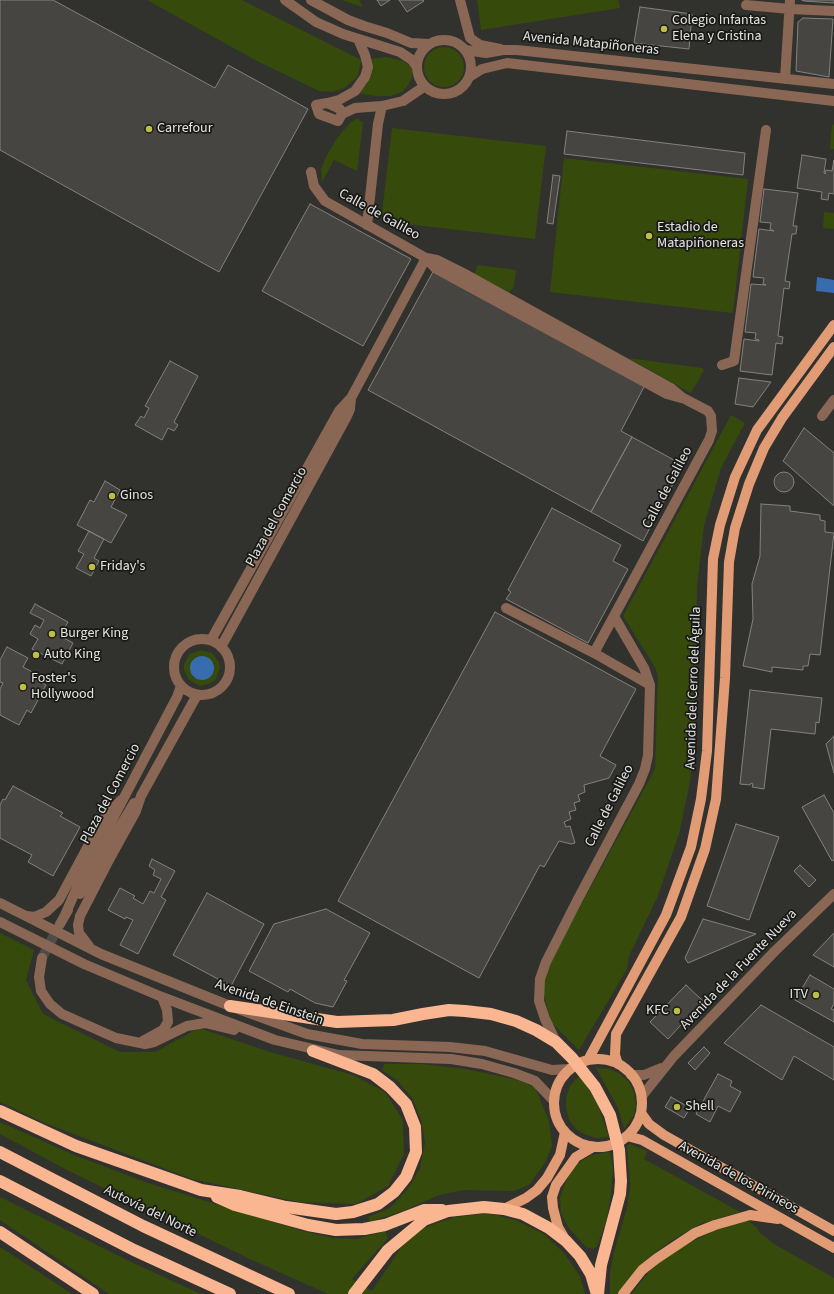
<!DOCTYPE html>
<meta charset="utf-8">
<style>
body{margin:0}
canvas{display:block;background:#31312e}
</style>
<canvas width="834" height="1294"></canvas>
<script>
const c = document.querySelector('canvas').getContext('2d');
c.lineJoin = 'round';
function fillPath(path, color) {
  c.fillStyle = color;
  c.fill(path, 'evenodd');
}
function shape(rows) {
  const path = new Path2D();
  for (const r of rows) {
    if (r.length === 3) {
      path.moveTo(r[0] + r[2], r[1]);
      path.arc(r[0], r[1], r[2], 0, 2 * Math.PI);
      continue;
    }
    path.moveTo(r[0], r[1]);
    for (let i = 2; i < r.length; i += 2) path.lineTo(r[i], r[i + 1]);
  }
  return path;
}
function stroke(path, color, width, dash) {
  c.strokeStyle = color;
  c.lineWidth = width;
  c.lineCap = dash ? 'butt' : 'round';
  c.setLineDash(dash || []);
  c.stroke(path);
}
function drawText(font, color, halo, rows, align = 'center') {
  c.font = font + ' "Source Sans 3",sans-serif';
  c.lineWidth = 3.5;
  c.setLineDash([]);
  c.textBaseline = 'middle';
  c.strokeStyle = halo;
  c.fillStyle = color;
  for (const [text, x, y, turn = 0] of rows) {
    c.save();
    c.translate(x, y);
    c.rotate((+turn || 0) * Math.PI / 180);
    c.textAlign = isNaN(turn) ? turn : align;
    if (halo) c.strokeText(text, 0, 0);
    c.fillText(text, 0, 0);
    c.restore();
  }
}
const green = shape([
 [147,0,242,0,361,60,358,76,343,89,331,92,319,91,257,61],
 [340,0,359,0,363,7,341,0],
 [477,0,618,0,620,8,481,30],
 [444,67,20],
 [386,57,403,61,412,68,412,77,407,87,402,92,390,96,375,96,359,93,367,84,371,76,371,59],
 [357,118,363,123,357,171,334,160,322,182,321,169,326,157,337,138,350,123],
 [832,124,834,125,834,149,830,149],
 [392,128,546,146,535,239,381,221],
 [564,158,748,179,733,313,550,292],
 [824,212,834,213,834,229,823,228],
 [478,265,516,270,514,286,509,293,474,274],
 [628,358,702,368,704,370,691,393],
 [731,415,745,423,721,468,704,526,697,586,695,733,690,782,679,834,657,898,629,956,627,969,579,1050,550,1021,544,995,544,979,551,960,655,769,658,676,655,667,623,616],
 [201,650,212,653,219,662,220,668,216,679,211,683,200,686,189,680,184,670,184,664,190,654],
 [201,656,205,656,214,664,214,668,213,672,200,680,193,677,190,669,194,659],
 [0,933,34,950,26,980,43,1014,120,1052,155,1052,199,1028,270,1052,353,1075,385,1092,403,1120,404,1154,388,1186,356,1204,298,1202,192,1179,45,1123,0,1102],
 [384,1064,422,1064,465,1069,514,1079,535,1087,549,1121,552,1146,545,1163,529,1185,514,1191,464,1190,439,1195,403,1211,370,1222,368,1217,390,1208,408,1189,420,1168,425,1142,421,1120,412,1098,397,1080,382,1070],
 [596,1068,610,1069,620,1074,629,1082,634,1092,636,1104,634,1115,624,1129,618,1108],
 [580,1075,598,1105,609,1137,597,1138,586,1135,576,1129,569,1120,566,1108,566,1097,570,1086],
 [0,1122,74,1155,148,1183,303,1231,333,1238,356,1239,385,1231,388,1238,352,1279,372,1291,402,1246,423,1228,455,1217,488,1213,515,1220,544,1234,563,1252,580,1276,585,1294,328,1294,250,1259,65,1169,0,1134],
 [630,1144,647,1151,644,1159,740,1212,700,1224,671,1241,649,1257,629,1278,618,1294,610,1294,610,1272,615,1248,627,1208,630,1185,627,1145],
 [610,1152,613,1168,611,1193,607,1219,597,1246,593,1249,586,1247,568,1227,561,1213,560,1198,566,1181,577,1164,591,1155],
 [0,1197,133,1263,201,1294,109,1294,0,1220],
 [748,1220,757,1228,760,1233,774,1244,834,1278,834,1294,631,1294,654,1266,680,1247,720,1228],
 [0,1247,54,1282,72,1294,0,1294]
]);
const water = shape([
 [817,277,834,280,834,293,816,291],
 [202,668,12]
]);
const building = shape([
 [0,0,53,0,215,88,228,65,308,109,219,272,0,150,0,0],
 [377,0,390,0,381,6,377,0],
 [399,0,423,0,424,1,407,12,399,0],
 [802,0,834,0,834,3,804,1,802,0],
 [640,7,692,14,689,49,634,43,640,7],
 [803,18,833,19,829,77,796,71,798,22,803,18],
 [567,131,745,153,743,175,564,154,567,131],
 [802,155,826,159,824,173,825,174,826,170,832,171,834,160,834,194,829,193,828,200,821,199,822,192,797,188,802,155],
 [553,175,560,176,553,224,547,223,553,175],
 [764,189,798,193,793,226,797,226,796,234,792,234,785,281,790,282,789,289,784,288,778,336,783,337,782,344,776,343,772,375,740,371,744,339,759,341,759,340,755,339,756,333,745,332,751,284,766,285,763,284,764,278,753,277,759,229,774,231,770,229,771,223,760,222,764,189],
 [310,204,411,259,363,346,262,291,310,204],
 [434,270,645,385,621,431,632,437,591,512,368,390,434,270],
 [170,361,198,376,174,422,178,425,174,431,168,428,162,440,135,425,141,416,144,418,149,408,145,406,170,361],
 [739,378,771,382,753,407,735,404,739,378],
 [804,428,834,453,834,506,783,461,804,428],
 [632,437,683,465,643,541,591,512,632,437],
 [784,482,10],
 [105,481,120,490,111,507,127,515,111,543,77,525,90,500,94,502,105,481],
 [761,504,790,506,790,511,820,515,820,520,825,521,825,532,834,533,820,655,810,654,808,666,803,666,803,670,772,667,772,672,743,666,753,619,752,584,760,556,761,504],
 [552,508,621,545,613,561,628,569,588,643,506,599,511,592,508,590,552,508],
 [89,531,104,539,94,558,99,561,91,576,76,568,84,554,78,551,89,531],
 [35,604,68,622,60,636,73,643,62,664,32,649,38,639,30,634,35,625,40,628,44,620,30,613,35,604],
 [495,612,636,689,600,756,616,765,609,778,584,785,585,792,578,795,580,801,574,803,576,810,569,812,571,819,564,822,566,827,570,826,575,843,571,844,559,841,544,867,540,865,479,978,338,901,495,612],
 [7,647,28,658,23,667,44,678,42,683,46,685,31,713,27,710,19,725,0,715,0,689,3,683,0,682,0,660,7,647],
 [750,690,822,698,819,723,816,722,815,734,771,729,764,789,752,787,753,784,751,783,750,785,740,784,750,690],
 [834,736,834,773,826,744,834,736],
 [13,786,63,813,60,816,80,827,53,876,28,862,32,855,0,838,0,805,3,799,5,800,13,786],
 [824,795,834,813,834,860,832,861,802,807,824,795],
 [736,824,779,837,749,920,707,906,736,824],
 [152,859,175,871,161,897,166,900,138,954,120,945,133,920,126,917,125,919,108,910,120,888,135,896,133,898,143,904,150,891,154,893,161,879,153,875,155,870,149,866,152,859],
 [800,865,816,880,809,887,794,871,800,865],
 [207,893,264,924,231,986,173,955,207,893],
 [326,909,370,933,344,980,347,981,333,1007,315,1003,290,989,288,992,249,971,274,924,326,909],
 [703,919,756,934,688,963,685,958,703,919],
 [834,933,834,967,813,955,834,933],
 [810,975,834,989,834,1004,831,1009,834,1010,834,1022,795,1000,810,975],
 [686,985,703,1001,668,1039,650,1022,686,985],
 [761,1005,834,1047,834,1080,794,1056,782,1080,724,1043,761,1005],
 [704,1047,710,1053,695,1070,688,1063,704,1047],
 [718,1074,732,1081,730,1086,741,1092,730,1112,718,1106,710,1122,696,1114,718,1074],
 [671,1097,690,1108,684,1118,665,1107,671,1097]
]);
const minorTunnel = shape([
 [42,958,60,924]
]);
const minor = shape([
 [285,0,316,22,343,34,400,52,412,60,417,67],
 [311,0,348,20,364,26,387,33,411,43,429,44],
 [460,0,470,38,480,45,500,49],
 [746,5,790,9,834,11],
 [444,67,27],
 [465,50,486,53,503,50,517,50,834,84],
 [469,77,482,69,507,63,834,101],
 [785,79,790,0],
 [327,103,339,100,355,91,365,77,368,67,365,55,358,39],
 [342,114,340,109,327,103,316,105,319,114,338,121,342,114,355,108,382,106,403,101,425,86],
 [311,172,314,186,325,201,426,258,437,260,467,275,671,388,683,398,708,411,711,416,712,431,709,440,594,653],
 [367,225,378,124,382,106],
 [426,258,435,268,667,394,681,398],
 [722,365,734,361,766,130],
 [822,416,834,400],
 [506,608,594,653,650,685],
 [202,667,28],
 [211,640,339,411,351,398,426,258],
 [221,647,347,416,350,409,351,398],
 [80,894,134,803],
 [0,903,101,954,230,1006,307,1034,362,1044,450,1047,485,1051,552,1070,569,1069],
 [65,915,79,883,177,697,181,686],
 [27,916,34,917,46,912,59,900,101,822,121,800],
 [0,922,84,964,162,997,275,1040,339,1055,451,1059,482,1064,514,1073,535,1081,553,1100],
 [60,924,68,910],
 [89,946,79,933,78,925,80,916,110,858,136,811,141,796,197,695],
 [42,958,39,977,41,991,50,1004,62,1014,116,1038,145,1044,154,1042,187,1026,205,1023,234,1030],
 [143,1041,163,1030,168,1022,167,1010,162,997],
 [556,1042,545,1019,539,1001,540,979,546,962,578,899,639,784,645,769,648,755,650,685,644,668,615,618],
 [631,1075,644,1075,661,1068],
 [642,1096,674,1056,775,951,834,894]
]);
const major = shape([
 [598,1103,44],
 [588,1060,666,915,691,847,701,799,707,751,713,559,720,525,735,477,757,430,834,325],
 [618,1064,615,1055,616,1034,681,917,705,849,716,799,725,678,729,562,735,528,749,484,764,448,782,418,834,347],
 [641,1113,649,1124,664,1135,834,1231],
 [627,1136,642,1140,834,1248],
 [504,1209,526,1198,537,1190,547,1178,560,1155,565,1132],
 [565,1239,558,1227,553,1208,552,1197,556,1185,576,1157,593,1147],
 [623,1294,642,1270,656,1259,695,1233,715,1225,750,1215,778,1219]
]);
const highway = shape([
 [230,1006,337,1022,393,1020,423,1014,449,1010,465,1011,491,1014,516,1021,536,1030,556,1042,572,1058,595,1087,610,1115,619,1150,621,1181,620,1194,601,1265,598,1294],
 [0,1111,76,1146,201,1190,240,1196,286,1207,336,1214,353,1212,378,1204,394,1192,406,1177,416,1152,415,1127,406,1104,390,1087,373,1074,313,1051],
 [0,1152,143,1226,289,1294],
 [0,1181,134,1250,230,1294],
 [217,1197,235,1205,308,1225,336,1230,364,1229,385,1225,424,1210,442,1210],
 [0,1232,93,1294],
 [354,1294,388,1250,424,1220,448,1211,484,1207,504,1209,523,1214,549,1228,566,1241,580,1256,591,1274,596,1291]
]);
const markers = [
 [664,29,4,"#bcbf43"],
 [149,129,4,"#bcbf43"],
 [649,236,4,"#bcbf43"],
 [112,496,4,"#bcbf43"],
 [92,567,4,"#bcbf43"],
 [52,634,4,"#bcbf43"],
 [36,655,4,"#bcbf43"],
 [23,687,4,"#bcbf43"],
 [816,995,4,"#bcbf43"],
 [677,1011,4,"#bcbf43"],
 [677,1107,4,"#bcbf43"]
];
const poiNames = [
 ["Colegio Infantas",672,21],
 ["Elena y Cristina",672,37],
 ["Carrefour",157,129],
 ["Estadio de",657,228],
 ["Matapiñoneras",657,244],
 ["Ginos",120,496],
 ["Friday's",100,567],
 ["Burger King",60,634],
 ["Auto King",44,655],
 ["Foster's",31,679],
 ["Hollywood",31,695],
 ["ITV",808,995,"right"],
 ["KFC",669,1011,"right"],
 ["Shell",685,1107]
];
const streetNames = [
 ["Avenida Matapiñoneras",591,44,6],
 ["Calle de Galileo",379,215,29],
 ["Calle de Galileo",668,488,-62],
 ["Plaza del Comercio",277,517,-61],
 ["Avenida del Cerro del Águila",694,688,-88],
 ["Plaza del Comercio",111,794,-62],
 ["Calle de Galileo",610,806,-63],
 ["Avenida de la Fuente Nueva",739,970,-46],
 ["Avenida de Einstein",269,1003,19],
 ["Avenida de los Pirineos",738,1178,29],
 ["Autovía del Norte",150,1212,26]
];
fillPath(green, '#354a0b');
fillPath(water, '#376dae');
fillPath(building, '#464542');
stroke(building, '#82817e', 1);
stroke(minorTunnel, '#4c4c49', 10, [10, 5]);
stroke(minor, '#8a6754', 10);
stroke(major, '#e29c75', 10);
stroke(highway, '#fab690', 12);
for (const [x, y, r, color] of markers) {
  const dot = new Path2D();
  dot.arc(x, y, r, 0, 2 * Math.PI);
  c.fillStyle = color;
  c.fill(dot);
  stroke(dot, '#191917', 1.5);
}
drawText('14px', '#e4e4e2', '#191917', poiNames, 'left');
drawText('14px', '#e4e4e2', '#191917', streetNames);
</script>
